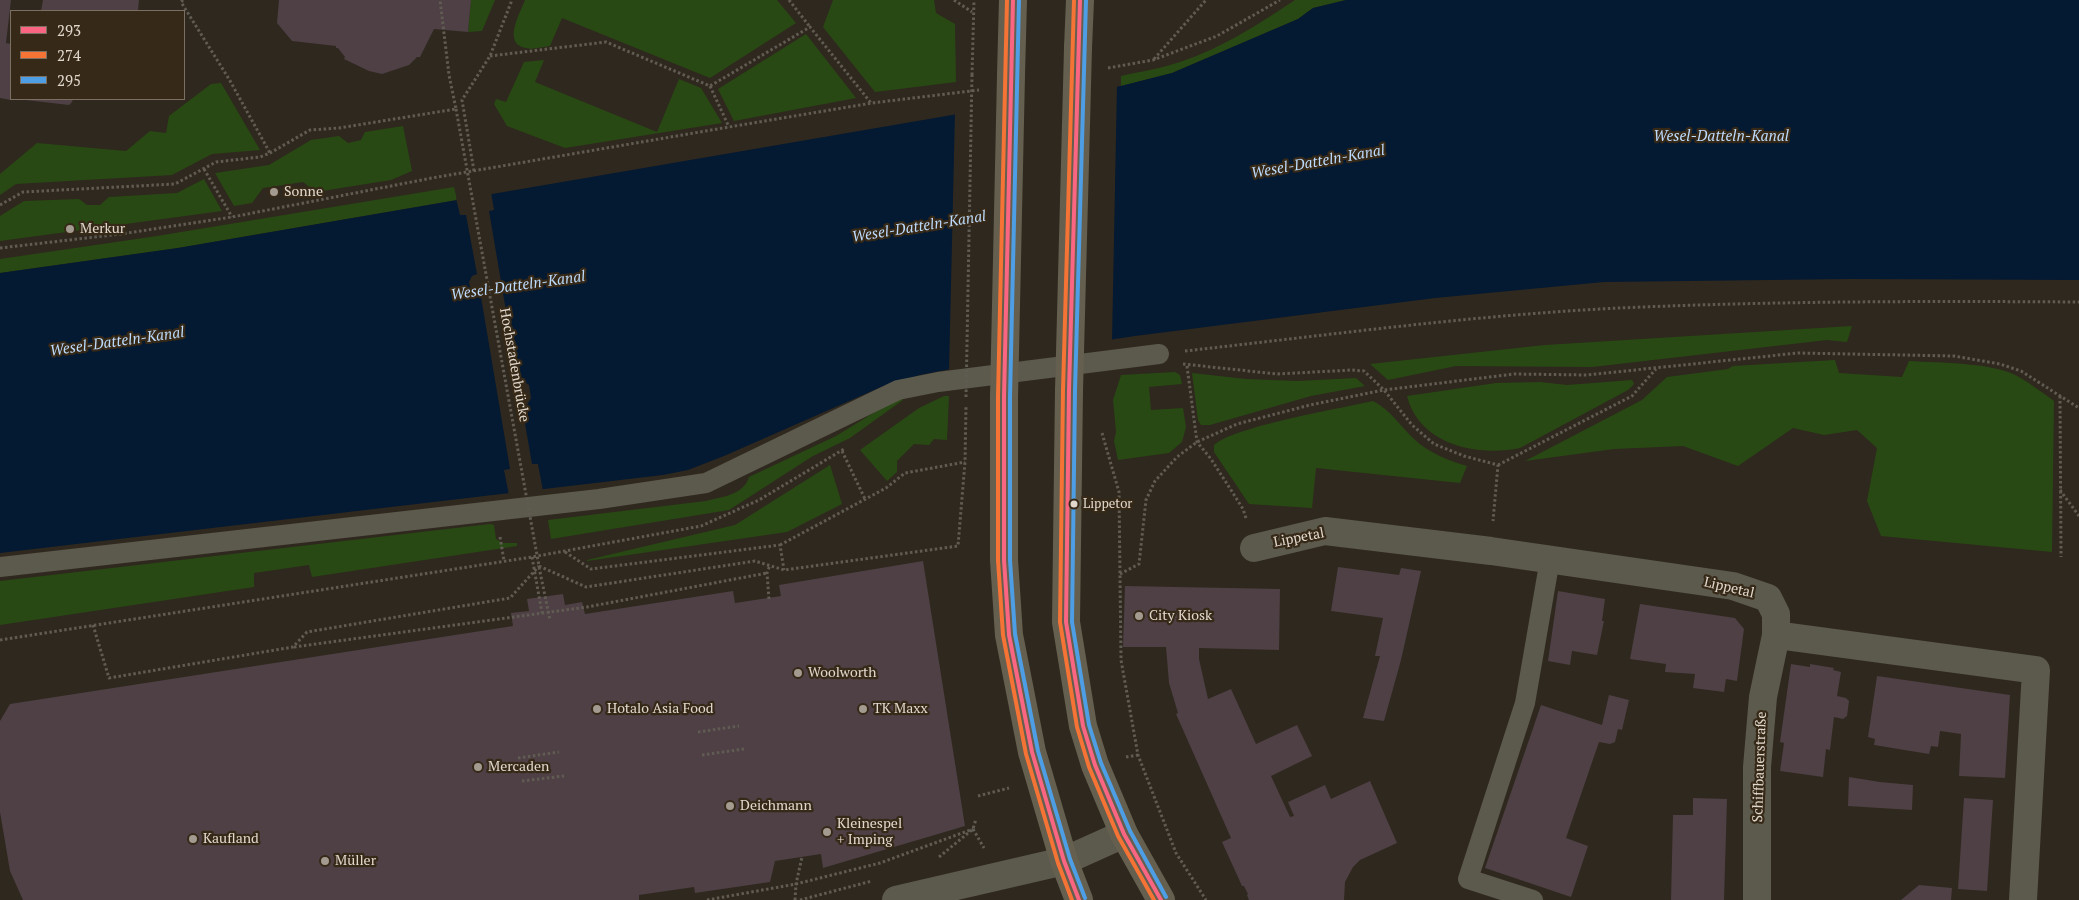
<!DOCTYPE html>
<meta charset="utf-8">
<style>
body{margin:0}
#map{position:relative;width:2079px;height:900px;overflow:hidden;background:#2f281e;font-family:"PT Serif",serif}
canvas{display:block}
.legend{position:absolute;left:10px;top:10px;width:175px;height:90px;box-sizing:border-box;background:#362917;border:1px solid #7a6f60;margin:0;padding:6px 9px;list-style:none;font-size:15px;color:#e1d8cd}
.legend li{display:flex;align-items:center;gap:10px;height:25px}
.legend b{width:25px;border:1px solid #7a6f60}
</style>
<div id="map">
<canvas width="2079" height="900"></canvas>
<ul class="legend">
<li><b style="height:6px;background:#fa6682"></b>293</li>
<li><b style="height:6px;background:#f57335"></b>274</li>
<li><b style="height:6px;background:#4d9ee5"></b>295</li>
</ul>
</div>
<script>
const ctx = document.querySelector('canvas').getContext('2d');
ctx.lineJoin = 'round';
function fill(path, color) {
  ctx.fillStyle = color;
  ctx.fill(path, 'evenodd');
}
function trace(path, color, width, dash) {
  ctx.strokeStyle = color;
  ctx.lineWidth = width;
  ctx.lineCap = dash ? 'butt' : 'round';
  ctx.setLineDash(dash || []);
  ctx.stroke(path);
}
function write(font, color, halo, rows, align = 'center') {
  ctx.font = font + ' "PT Serif",serif';
  ctx.lineWidth = 4.5;
  ctx.setLineDash([]);
  ctx.textBaseline = 'middle';
  ctx.strokeStyle = halo;
  ctx.fillStyle = color;
  for (const [text, x, y, turn = 0] of rows) {
    ctx.save();
    ctx.translate(x, y);
    ctx.rotate((+turn || 0) * Math.PI / 180);
    ctx.textAlign = isNaN(turn) ? turn : align;
    if (halo) ctx.strokeText(text, 0, 0);
    ctx.fillText(text, 0, 0);
    ctx.restore();
  }
}
fill(new Path2D(`
 M 471,0 L 495,0 L 482,31 L 468,32 Z
 M 525,0 L 777,0 L 796,23 L 710,78 L 562,18 L 550,46 C 542,47 533,50 526,48 C 502,44 520,13 525,0 Z
 M 833,0 L 934,0 L 936,13 L 955,24 L 956,82 L 875,92 L 823,27 Z
 M 1295,0 L 1346,0 L 1313,8 L 1298,19 L 1172,73 L 1121,86 L 1121,76 C 1138,72 1154,70 1170,65 C 1216,52 1256,26 1295,0 Z
 M 806,34 L 856,98 L 734,121 L 718,89 Z
 M 544,60 L 535,82 L 657,132 L 679,79 L 701,88 L 722,123 L 565,148 L 507,126 L 494,104 L 496,99 L 506,102 L 524,62 Z
 M 221,83 L 260,150 L 212,154 L 172,175 L 16,184 L 0,195 L 0,174 L 37,143 L 126,151 L 150,131 L 166,133 L 169,116 L 211,84 Z
 M 403,126 L 412,171 L 391,180 L 316,192 L 303,182 L 263,188 L 252,203 L 234,206 L 215,173 L 269,165 L 311,140 L 339,136 L 348,143 L 361,140 L 365,132 Z
 M 204,179 L 222,211 L 0,241 L 0,216 L 24,201 L 79,199 L 87,205 L 100,205 L 109,197 L 177,193 Z
 M 454,187 L 457,200 L 178,248 L 0,273 L 0,259 L 157,236 Z
 M 1852,326 L 1847,342 L 1827,340 L 1592,367 L 1456,366 L 1388,380 L 1370,364 L 1545,345 Z
 M 1835,360 L 1839,373 L 1902,377 L 1909,361 C 1940,363 1993,362 2019,377 C 2031,384 2043,393 2054,401 L 2052,552 L 1881,536 L 1867,501 L 1877,448 L 1857,430 L 1824,435 L 1793,428 L 1738,466 L 1683,446 L 1614,449 L 1525,461 L 1642,400 L 1667,377 L 1728,369 L 1733,366 Z
 M 1175,372 L 1180,375 L 1182,384 L 1149,387 L 1151,410 L 1183,408 L 1186,427 L 1182,442 L 1169,453 L 1118,460 L 1114,441 L 1116,432 L 1113,400 L 1121,375 Z
 M 1192,373 L 1246,379 L 1297,381 L 1356,378 L 1365,386 L 1311,396 L 1210,425 L 1201,425 L 1198,420 Z
 M 1632,380 L 1634,384 L 1628,390 L 1520,448 C 1478,457 1419,445 1407,396 L 1496,383 L 1540,382 L 1567,385 Z
 M 901,396 L 903,400 L 850,438 L 813,456 L 729,510 L 551,539 L 548,520 L 706,501 C 721,497 744,495 749,477 L 836,436 Z
 M 944,396 L 949,396 L 947,440 L 934,439 L 929,445 L 914,444 L 897,461 L 897,472 L 887,481 L 860,450 L 919,408 Z
 M 1373,401 C 1391,410 1400,426 1414,439 C 1429,453 1447,460 1467,466 L 1460,483 L 1316,468 L 1312,508 L 1249,504 L 1214,452 L 1214,445 C 1226,435 1245,431 1260,426 C 1297,416 1335,409 1373,401 Z
 M 830,465 L 842,504 L 787,532 L 587,561 L 587,560 L 735,525 Z
 M 490,524 L 494,525 L 496,539 L 503,543 L 517,543 L 517,546 L 312,577 L 309,565 L 254,573 L 254,587 L 0,625 L 0,581 Z`), '#284913');
fill(new Path2D(`
 M 1346,0 L 2079,0 L 2079,280 L 1851,279 L 1604,282 L 1435,298 L 1135,336 L 1075,345 L 920,375 L 881,387 L 724,456 L 688,470 L 663,475 L 0,553 L 0,273 L 178,248 L 1121,86 L 1172,73 L 1298,19 L 1313,8 Z`), '#041932');
fill(new Path2D(`
 M 1117,84 L 1112,342 L 949,371 L 955,111 Z
 M 491,192 L 494,210 L 489,211 L 518,381 L 523,381 L 529,385 L 531,398 L 527,405 L 522,406 L 532,464 L 538,464 L 543,491 L 509,495 L 504,470 L 510,469 L 481,297 L 476,297 L 471,293 L 469,282 L 472,276 L 477,274 L 466,215 L 460,215 L 456,198 Z`), '#2f281e');
fill(new Path2D(`
 M 0,0 L 11,0 L 6,43 L 11,44 L 11,100 L 0,98 Z
 M 43,0 L 139,0 L 138,11 L 41,11 Z
 M 279,0 L 471,0 L 468,32 L 434,29 L 420,57 L 417,57 L 409,65 L 382,74 L 369,71 L 344,59 L 345,57 L 338,48 L 336,48 L 336,46 L 292,41 L 277,23 Z
 M 17,99 L 73,99 L 72,102 L 69,105 Z
 M 923,561 L 965,826 L 823,868 L 821,854 L 775,861 L 770,882 L 695,893 L 694,887 L 639,895 L 639,900 L 23,900 L 10,871 L 0,812 L 0,721 L 10,704 L 513,626 L 511,613 L 529,611 L 527,599 L 563,594 L 565,605 L 582,602 L 585,614 L 733,591 L 735,603 L 781,596 L 779,585 Z
 M 1338,567 L 1399,575 L 1401,568 L 1421,571 L 1401,660 L 1384,721 L 1363,718 L 1380,656 L 1375,656 L 1383,618 L 1331,611 Z
 M 1125,586 L 1280,589 L 1279,650 L 1199,648 L 1199,659 L 1208,699 L 1231,689 L 1256,744 L 1297,725 L 1312,756 L 1271,776 L 1290,817 L 1294,816 L 1288,802 L 1325,785 L 1331,799 L 1370,781 L 1397,843 L 1360,860 L 1353,867 L 1345,882 L 1344,900 L 1249,900 L 1247,895 L 1248,894 L 1244,886 L 1242,886 L 1222,842 L 1231,838 L 1176,714 L 1178,713 L 1169,683 L 1166,647 L 1123,647 Z
 M 1558,591 L 1605,599 L 1602,621 L 1604,621 L 1597,655 L 1572,651 L 1570,665 L 1548,661 Z
 M 1640,604 L 1735,618 L 1744,629 L 1737,681 L 1726,679 L 1724,692 L 1693,688 L 1695,674 L 1665,672 L 1666,664 L 1630,659 Z
 M 1791,664 L 1810,667 L 1810,664 L 1834,668 L 1833,670 L 1841,672 L 1837,696 L 1846,698 L 1849,701 L 1847,716 L 1843,719 L 1834,717 L 1830,750 L 1826,749 L 1823,777 L 1780,771 L 1784,743 L 1780,742 Z
 M 1877,676 L 2010,695 L 2005,778 L 1959,776 L 1961,734 L 1940,731 L 1938,747 L 1931,746 L 1929,754 L 1874,745 L 1875,739 L 1868,737 Z
 M 1609,695 L 1629,700 L 1622,730 L 1618,729 L 1615,742 L 1610,744 L 1599,742 L 1566,838 L 1588,846 L 1571,897 L 1485,868 L 1541,705 L 1602,725 Z
 M 1849,777 L 1880,782 L 1913,785 L 1912,810 L 1848,806 Z
 M 1693,798 L 1727,799 L 1724,900 L 1671,900 L 1673,815 L 1693,815 Z
 M 1964,798 L 1993,800 L 1987,891 L 1958,889 Z
 M 1919,885 L 1952,888 L 1951,900 L 1901,900 Z`), '#4e4045');
trace(new Path2D(`
 M 183,0 L 181,2 L 229,79 L 270,153
 M 789,0 L 810,27
 M 954,0 L 972,12
 M 490,56 L 606,42 L 710,86 L 810,27 L 871,103
 M 1154,59 L 1206,0
 M 1108,68 L 1153,60 L 1217,36 L 1280,0
 M 972,75 L 974,0
 M 710,86 L 729,127
 M 204,169 L 232,217
 M 474,171 L 462,100 L 490,56 L 512,0
 M 0,205 L 23,192 L 175,184 L 216,162 L 260,157 L 270,153 L 310,130 L 339,128 L 456,109 L 449,75 L 440,0
 M 0,248 L 121,234 L 232,217 L 432,178 L 729,127 L 872,103 L 979,90
 M 1185,351 C 1329,335 1474,315 1620,308 C 1773,301 1926,301 2079,302
 M 1183,364 L 1277,374 L 1352,370 L 1364,371 L 1384,390 L 1412,425 L 1434,444 L 1464,456 L 1498,465 L 1493,521
 M 1187,366 L 1197,442 L 1211,459 L 1231,490 L 1243,509 L 1246,518
 M 2060,396 L 2061,557
 M 1102,433 L 1119,492 L 1121,660 L 1138,755 L 1176,853 L 1206,900
 M 842,451 L 865,499
 M 1498,465 L 1632,396 L 1656,369
 M 2060,490 L 2079,516
 M 500,537 L 504,561
 M 780,545 L 886,488 L 905,473 L 965,462
 M 565,552 L 591,569 L 780,545 L 784,570
 M 532,557 L 542,613
 M 539,566 L 586,587 L 755,561 L 784,570 L 958,546 L 965,462 L 966,406
 M 539,567 L 550,620
 M 1120,574 L 1139,564 L 1146,500 L 1155,481 L 1177,457 L 1197,442 L 1237,424 L 1310,405 L 1384,390 L 1514,374 L 1587,375 L 1798,353 L 1954,356 L 2000,364 L 2021,371 L 2079,408
 M 769,599 L 767,573 L 770,565
 M 93,625 L 109,678 L 293,647 L 307,632 L 510,598 L 539,566
 M 0,640 L 532,557 L 701,526 L 759,500 L 844,449
 M 294,647 L 587,607 L 767,573
 M 698,732 L 739,726
 M 702,755 L 744,749
 M 1126,757 L 1138,755
 M 518,758 L 559,752
 M 522,781 L 564,776
 M 978,796 L 1009,788
 M 973,829 L 984,848
 M 939,857 L 973,829 L 976,819
 M 707,900 L 796,884 L 880,863 L 973,829
 M 795,900 L 796,884 L 802,857
 M 800,900 L 872,881`), '#615c53', 3, [2.5, 2.5]);
trace(new Path2D(`
 M 0,567 L 599,499 L 706,483 L 898,390 L 938,382 L 1159,354
 M 1533,900 L 1468,879 L 1525,703 L 1550,559`), '#5c594d', 20);
trace(new Path2D(`
 M 1254,548 L 1325,531 L 1491,551 L 1733,586 L 1768,598 L 1776,614 L 1776,635 L 2036,670 L 2023,900
 M 896,900 L 1064,861 L 1124,834
 M 1757,900 L 1757,767 L 1763,697 L 1776,635`), '#5c594d', 28);
trace(new Path2D(`
 M 1078,48 L 1080,0
 M 1011,75 L 1013,0
 M 1069,390 L 1066,622 L 1083,726 L 1095,765 L 1124,834 L 1161,900
 M 1004,397 L 1004,560 L 1009,635 L 1032,752 L 1064,861 L 1079,900`), '#655f4f', 28);
trace(new Path2D(`
 M 456,109 L 539,566
 M 966,397 L 972,75`), '#615c53', 3, [2.5, 2.5]);
trace(new Path2D(`
 M 1069,390 L 1078,48
 M 1004,397 L 1011,75`), '#655f4f', 28);
trace(new Path2D(`
 M 1013,0 L 1004,397 L 1004,560 L 1009,635 L 1032,752 L 1064,861 L 1079,900
 M 1080,0 L 1069,390 L 1066,622 L 1083,726 L 1095,765 L 1124,834 L 1161,900`), '#fa6682', 4);
trace(new Path2D(`
 M 1007,0 L 998,397 L 998,560 L 1003,635 L 1026,754 L 1058,863 L 1072,900
 M 1074,0 L 1063,390 L 1060,622 L 1077,727 L 1089,767 L 1118,836 L 1154,900`), '#f57335', 4);
trace(new Path2D(`
 M 1019,0 L 1010,397 L 1010,560 L 1015,634 L 1038,751 L 1070,859 L 1085,898
 M 1086,0 L 1075,390 L 1072,622 L 1089,725 L 1101,763 L 1130,831 L 1166,897`), '#4d9ee5', 4);
for (const [x, y, r, color] of [
 [274,192,5,"#a39a90"],
 [70,229,5,"#a39a90"],
 [1074,504,4.5,"#e1d8cd"],
 [1139,616,5,"#a39a90"],
 [798,673,5,"#a39a90"],
 [597,709,5,"#a39a90"],
 [863,709,5,"#a39a90"],
 [478,767,5,"#a39a90"],
 [730,806,5,"#a39a90"],
 [827,832,5,"#a39a90"],
 [193,839,5,"#a39a90"],
 [325,861,5,"#a39a90"]
]) {
  const dot = new Path2D();
  dot.arc(x, y, r, 0, 2 * Math.PI);
  ctx.fillStyle = color;
  ctx.fill(dot);
  trace(dot, '#362917', 2);
}
write('13px', '#e1d8cd', '#362917', [
 ["Lippetor",1083,504]
], 'left');
write('14px', '#e1d8cd', '#362917', [
 ["Sonne",284,192],
 ["Merkur",80,229],
 ["City Kiosk",1149,616],
 ["Woolworth",808,673],
 ["Hotalo Asia Food",607,709],
 ["TK Maxx",873,709],
 ["Mercaden",488,767],
 ["Deichmann",740,806],
 ["Kleinespel",837,824],
 ["+ Imping",837,840],
 ["Kaufland",203,839],
 ["Müller",335,861]
], 'left');
write('14px', '#e1d8cd', '#362917', [
 ["Hochstadenbrücke",514,365,80],
 ["Lippetal",1299,538,-11],
 ["Lippetal",1729,588,13],
 ["Schiffbauerstraße",1760,767,-88]
]);
write('italic 15px', '#bddbfd', '#362917', [
 ["Wesel-Datteln-Kanal",1721,137],
 ["Wesel-Datteln-Kanal",1318,162,-10],
 ["Wesel-Datteln-Kanal",919,227,-9],
 ["Wesel-Datteln-Kanal",518,286,-8],
 ["Wesel-Datteln-Kanal",117,342,-8]
]);
</script>
